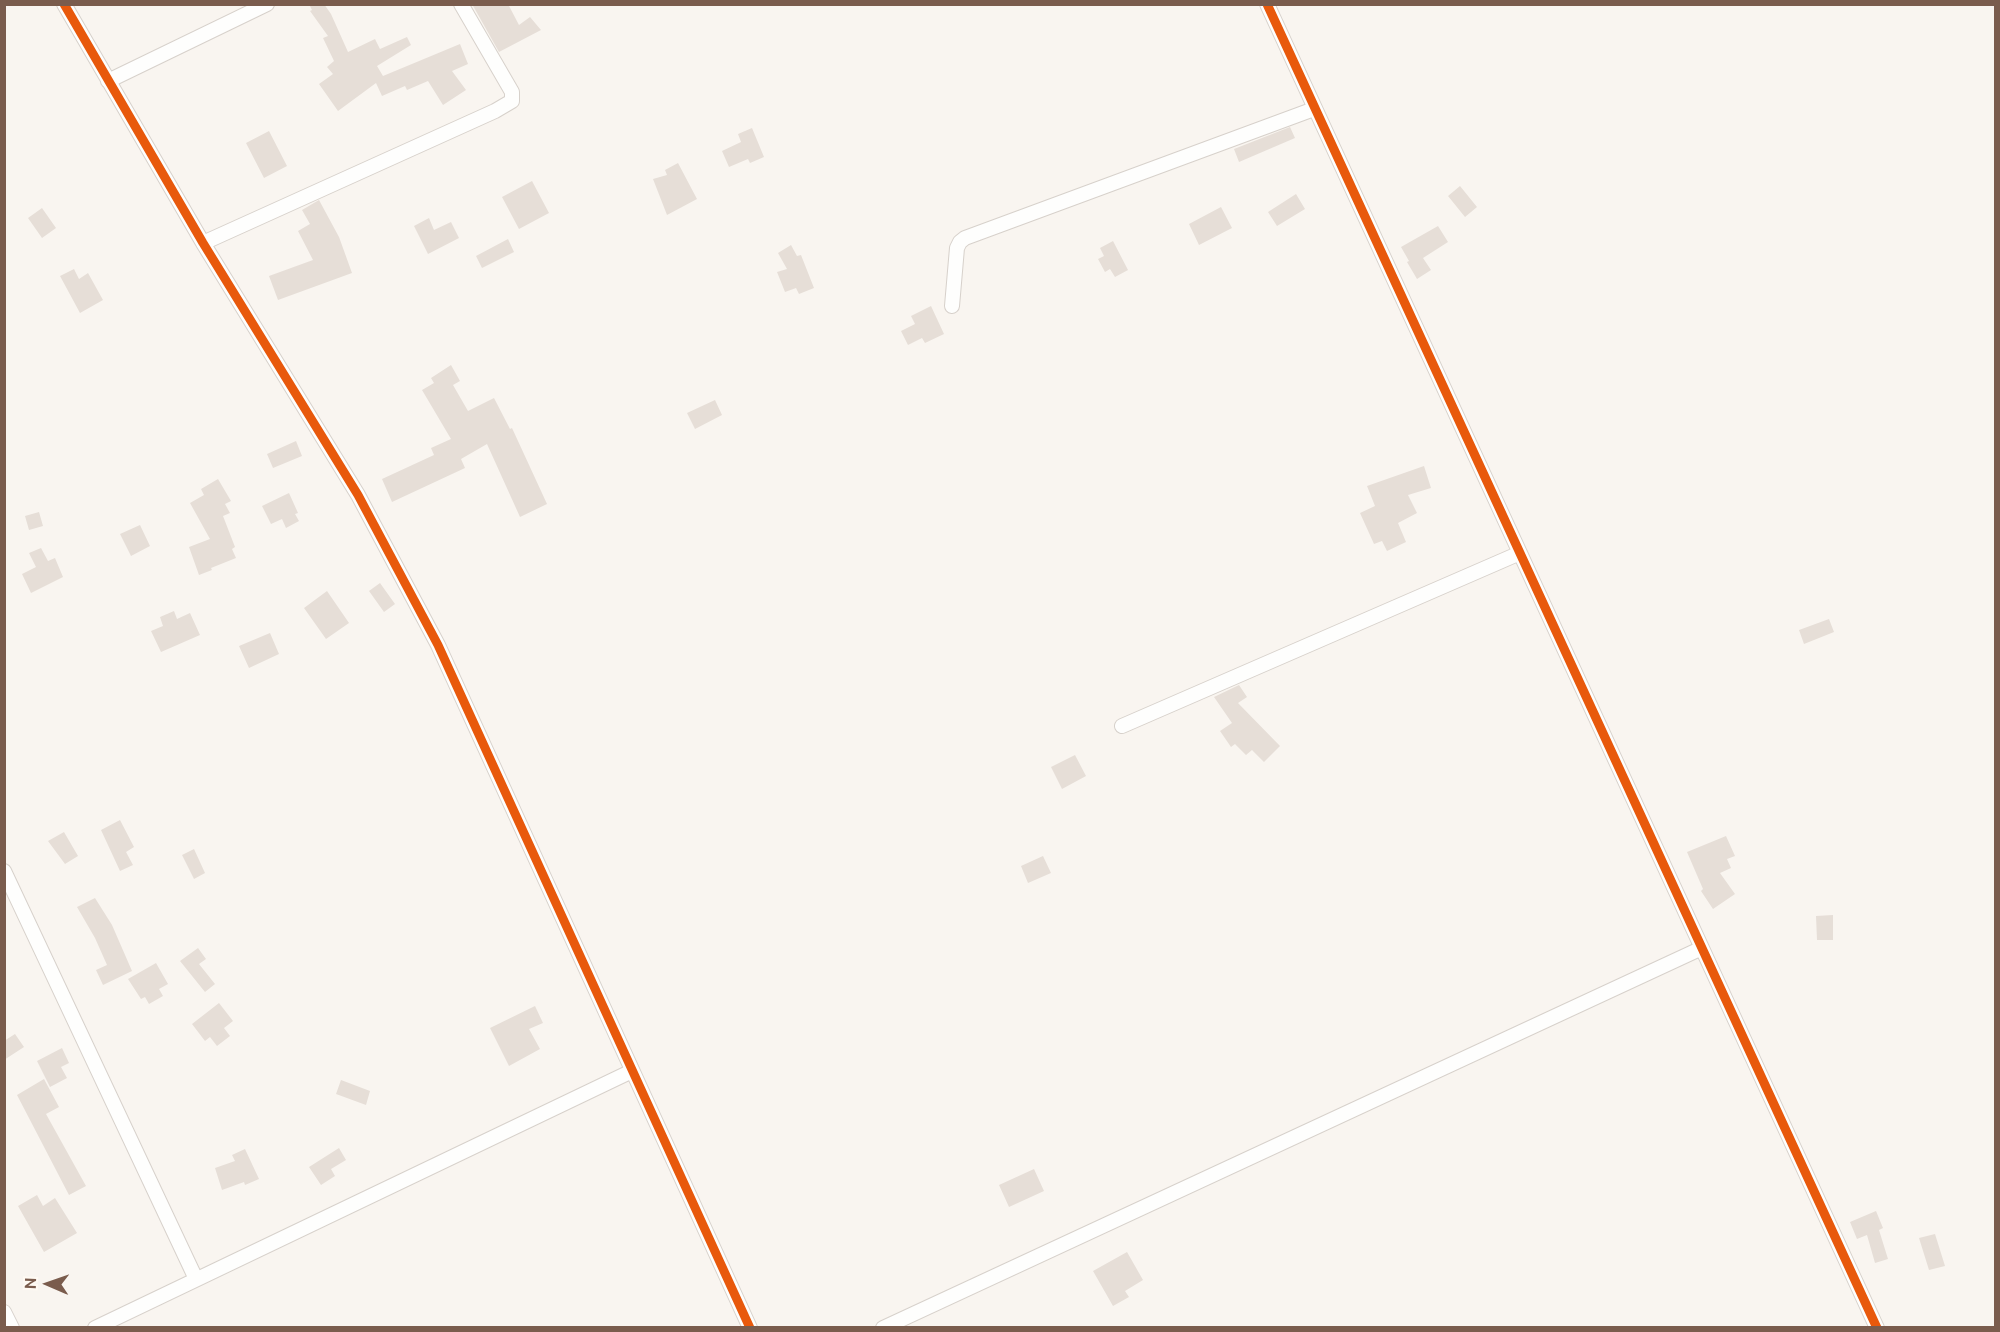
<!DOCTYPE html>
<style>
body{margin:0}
#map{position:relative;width:2000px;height:1332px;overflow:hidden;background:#f9f5f0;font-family:Ubuntu,sans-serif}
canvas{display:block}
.frame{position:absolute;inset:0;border:6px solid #7a5c4d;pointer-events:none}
.north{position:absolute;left:18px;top:1254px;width:60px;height:60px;-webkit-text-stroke:4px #fffaf3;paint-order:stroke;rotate:272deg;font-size:16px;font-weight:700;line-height:24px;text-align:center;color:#7a5c4d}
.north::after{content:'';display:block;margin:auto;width:21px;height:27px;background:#7a5c4d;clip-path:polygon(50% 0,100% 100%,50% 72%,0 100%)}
</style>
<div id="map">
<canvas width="2000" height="1332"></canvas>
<div class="frame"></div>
<div class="north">N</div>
</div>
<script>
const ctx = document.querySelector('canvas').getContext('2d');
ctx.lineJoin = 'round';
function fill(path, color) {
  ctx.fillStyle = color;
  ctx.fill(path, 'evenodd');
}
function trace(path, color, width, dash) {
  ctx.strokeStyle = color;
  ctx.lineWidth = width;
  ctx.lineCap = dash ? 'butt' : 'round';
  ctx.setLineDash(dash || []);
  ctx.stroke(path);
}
fill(new Path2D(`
 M 309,4 L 324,4 L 331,14 L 348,52 L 375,39 L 380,49 L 407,37 L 411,45 L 377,66 L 383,76 L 460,44 L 468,64 L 452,71 L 466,90 L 443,105 L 428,81 L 407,90 L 405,86 L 382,96 L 376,83 L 338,111 L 319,84 L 333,74 L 327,67 L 334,61 L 323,38 L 328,36 L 310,11 L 312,10 Z
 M 472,4 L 508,4 L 519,25 L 530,17 L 541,30 L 499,52 Z
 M 1290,127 L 1295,138 L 1239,162 L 1234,149 Z
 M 752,128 L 764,157 L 750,163 L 748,159 L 729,167 L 722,151 L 741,142 L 738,134 Z
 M 269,131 L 287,166 L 264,178 L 246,143 Z
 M 678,163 L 697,199 L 667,215 L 653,179 L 667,175 L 665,170 Z
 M 532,181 L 549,213 L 519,229 L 502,197 Z
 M 1460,186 L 1477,207 L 1465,217 L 1448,196 Z
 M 1296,194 L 1305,209 L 1277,226 L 1268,212 Z
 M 319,200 L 339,237 L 352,273 L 278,300 L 269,276 L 313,260 L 298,231 L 310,224 L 302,210 Z
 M 1221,207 L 1232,228 L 1199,245 L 1189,224 Z
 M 42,208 L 56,228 L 42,238 L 28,218 Z
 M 429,218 L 434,230 L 451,222 L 459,238 L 428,254 L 414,226 Z
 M 1438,226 L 1448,242 L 1423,258 L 1431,270 L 1417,279 L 1407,262 L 1409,261 L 1401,247 Z
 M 508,239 L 514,252 L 482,268 L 476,256 Z
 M 1113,241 L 1128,270 L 1115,277 L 1110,269 L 1105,272 L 1098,259 L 1104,256 L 1100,248 Z
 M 791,245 L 797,256 L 801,255 L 814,288 L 799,294 L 796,288 L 785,292 L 777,272 L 787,269 L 778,253 Z
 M 74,269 L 79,279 L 88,273 L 103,300 L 80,313 L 60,276 Z
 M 931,306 L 944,334 L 925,343 L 922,338 L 908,345 L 901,331 L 915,324 L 911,316 Z
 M 451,365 L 460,381 L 453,385 L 468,411 L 494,398 L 510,429 L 512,428 L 547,504 L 520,517 L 487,444 L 461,459 L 465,468 L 392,502 L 382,479 L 434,455 L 431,448 L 451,439 L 422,390 L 434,383 L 431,378 Z
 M 715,400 L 722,415 L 695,429 L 687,413 Z
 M 296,441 L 302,456 L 273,468 L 267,454 Z
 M 1424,466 L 1431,488 L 1408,495 L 1417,513 L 1398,523 L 1406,542 L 1387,551 L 1382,541 L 1374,544 L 1360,513 L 1375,506 L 1367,486 Z
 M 218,479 L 231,501 L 225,504 L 230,513 L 223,516 L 235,547 L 232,549 L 236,558 L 211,568 L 212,570 L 199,575 L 189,547 L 210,539 L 190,503 L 204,495 L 201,489 Z
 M 289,493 L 298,513 L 295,514 L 299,521 L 286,528 L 282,519 L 271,524 L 262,506 Z
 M 39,512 L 43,526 L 29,530 L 25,516 Z
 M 140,525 L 150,546 L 131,556 L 120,534 Z
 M 41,548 L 48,561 L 55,558 L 63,577 L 31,593 L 22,574 L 36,567 L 29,553 Z
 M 380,583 L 395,604 L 384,612 L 369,591 Z
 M 327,591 L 349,623 L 326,639 L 304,608 Z
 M 174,611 L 177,619 L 190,613 L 200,635 L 161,652 L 151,631 L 163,626 L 160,617 Z
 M 1829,619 L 1834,632 L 1804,644 L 1799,630 Z
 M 270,633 L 279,654 L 249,668 L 239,646 Z
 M 1239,685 L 1247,697 L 1238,703 L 1280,746 L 1264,762 L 1252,750 L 1246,755 L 1235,744 L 1231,747 L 1220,731 L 1232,723 L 1214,697 Z
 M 1075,755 L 1086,776 L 1062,789 L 1051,767 Z
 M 120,820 L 134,847 L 126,852 L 133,865 L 120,871 L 101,830 Z
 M 64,832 L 78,856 L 65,864 L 48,841 Z
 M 1726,836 L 1735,856 L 1727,859 L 1731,868 L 1720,873 L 1735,894 L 1713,909 L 1701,891 L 1703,889 L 1687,852 Z
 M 194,849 L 205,873 L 194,879 L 182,855 Z
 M 1043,856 L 1051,873 L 1028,883 L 1021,866 Z
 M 95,898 L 112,925 L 132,971 L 103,985 L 96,970 L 107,965 L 95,938 L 77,907 Z
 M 1833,915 L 1833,940 L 1817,940 L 1816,916 Z
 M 198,948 L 206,959 L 199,964 L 215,984 L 205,992 L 180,961 Z
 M 156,963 L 168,984 L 159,989 L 163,996 L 149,1004 L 145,997 L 141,999 L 128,979 Z
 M 219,1003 L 233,1021 L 224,1028 L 230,1036 L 217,1046 L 210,1037 L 205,1041 L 192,1024 Z
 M 535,1006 L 543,1023 L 529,1029 L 540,1049 L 509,1066 L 490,1028 Z
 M 15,1034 L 24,1047 L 4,1060 L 4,1041 Z
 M 62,1048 L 69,1063 L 61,1067 L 67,1078 L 50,1087 L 37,1061 Z
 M 44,1079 L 59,1107 L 46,1114 L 86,1186 L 69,1195 L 17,1095 Z
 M 341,1080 L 370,1091 L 366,1105 L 336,1094 Z
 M 339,1148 L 346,1160 L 331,1169 L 335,1176 L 321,1185 L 309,1167 Z
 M 245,1149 L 259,1179 L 245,1185 L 244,1182 L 222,1190 L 215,1168 L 235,1161 L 232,1155 Z
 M 1034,1169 L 1044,1191 L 1009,1207 L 999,1185 Z
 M 37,1195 L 43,1206 L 55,1198 L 77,1233 L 44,1252 L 18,1206 Z
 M 1876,1211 L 1883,1228 L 1879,1230 L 1888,1259 L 1875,1263 L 1867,1235 L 1857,1239 L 1850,1222 Z
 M 1935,1234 L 1945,1266 L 1929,1270 L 1919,1238 Z
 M 1127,1252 L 1143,1280 L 1125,1291 L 1129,1297 L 1113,1306 L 1093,1271 Z`), '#e6ded7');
const minor = new Path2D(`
 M 64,4 L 203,243 L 358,495 L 438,645 L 750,1328
 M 1267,4 L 1877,1328
 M 108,81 L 267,4
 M 203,243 L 495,111 L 512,101 L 512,92 L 461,4
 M 952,306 L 957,248 L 960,242 L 965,238 L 1314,109
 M 1122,726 L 1520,553
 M 4,871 L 196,1279
 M 4,1312 L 12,1328
 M 95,1328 L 632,1071
 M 883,1328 L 1702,948`);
trace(minor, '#d7d1cb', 16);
trace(minor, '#fefefd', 14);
trace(new Path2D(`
 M 64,4 L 203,243 L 358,495 L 438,645 L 750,1328
 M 1267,4 L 1877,1328`), '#e8590c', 9);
</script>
